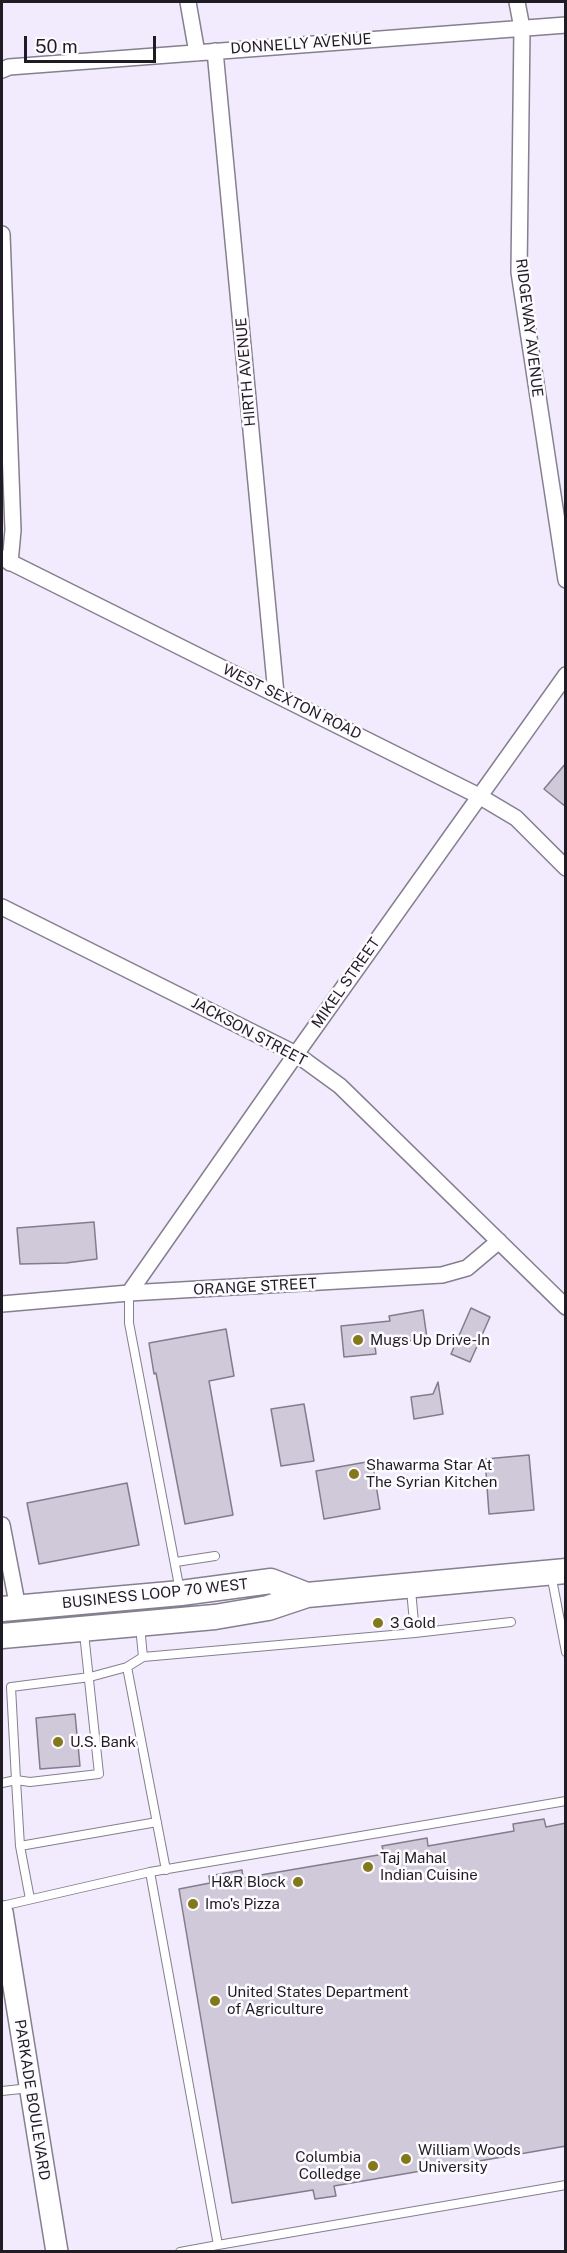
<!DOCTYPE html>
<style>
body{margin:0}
#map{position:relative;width:567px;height:2253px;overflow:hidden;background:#f1ebfd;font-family:"Public Sans",sans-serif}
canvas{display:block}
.frame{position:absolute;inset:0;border:3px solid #1f1d23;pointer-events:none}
.scale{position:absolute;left:24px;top:36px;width:132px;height:27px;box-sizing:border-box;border:3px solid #1f1d23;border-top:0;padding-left:8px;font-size:18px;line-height:21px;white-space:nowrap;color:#1f1d23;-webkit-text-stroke:4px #fdfbff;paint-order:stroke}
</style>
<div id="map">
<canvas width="567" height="2253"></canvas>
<div class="frame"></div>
<div class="scale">50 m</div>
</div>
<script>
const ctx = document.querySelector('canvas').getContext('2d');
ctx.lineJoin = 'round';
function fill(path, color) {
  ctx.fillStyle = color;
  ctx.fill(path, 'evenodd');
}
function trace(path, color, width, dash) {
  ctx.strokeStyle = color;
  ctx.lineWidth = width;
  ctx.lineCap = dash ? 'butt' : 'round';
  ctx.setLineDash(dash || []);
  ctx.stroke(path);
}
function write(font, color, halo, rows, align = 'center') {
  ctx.font = font + ' "Public Sans",sans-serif';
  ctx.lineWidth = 5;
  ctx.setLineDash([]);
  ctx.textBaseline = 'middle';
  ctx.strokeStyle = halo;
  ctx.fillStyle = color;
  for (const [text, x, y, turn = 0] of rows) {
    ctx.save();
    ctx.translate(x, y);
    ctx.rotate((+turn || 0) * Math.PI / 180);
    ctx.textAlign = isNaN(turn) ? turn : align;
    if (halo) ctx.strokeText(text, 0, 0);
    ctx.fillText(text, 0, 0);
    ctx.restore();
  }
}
const building = new Path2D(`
 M 566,763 L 566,807 L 544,789 Z
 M 94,1222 L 97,1259 L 66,1263 L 20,1264 L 17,1228 Z
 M 471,1308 L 490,1317 L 470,1362 L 451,1354 Z
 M 423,1310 L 427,1338 L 375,1346 L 376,1354 L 344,1357 L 341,1326 L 390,1321 L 389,1316 Z
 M 226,1329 L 234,1376 L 209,1381 L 233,1515 L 185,1524 L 156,1373 L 154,1374 L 149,1343 Z
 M 438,1382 L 443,1414 L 414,1419 L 411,1397 L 433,1394 Z
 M 304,1404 L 314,1461 L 281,1466 L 271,1409 Z
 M 529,1455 L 534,1510 L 489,1514 L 485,1459 Z
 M 372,1461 L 380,1509 L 324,1519 L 316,1471 Z
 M 127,1483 L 139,1545 L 39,1564 L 27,1503 Z
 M 75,1714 L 80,1766 L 40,1769 L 36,1718 Z
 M 544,1819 L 546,1827 L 566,1823 L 566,2146 L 334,2186 L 336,2196 L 315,2199 L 313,2190 L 232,2203 L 179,1889 L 210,1883 L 209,1876 L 242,1870 L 243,1878 L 384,1854 L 382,1846 L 427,1838 L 428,1846 L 514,1831 L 513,1824 Z`);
fill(building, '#d0c9d9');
trace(building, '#837c8c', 1.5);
const lane = new Path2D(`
 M 129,1293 L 129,1323 L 180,1591
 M 176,1562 L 215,1556
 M 551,1574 L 566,1652
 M 140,1626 L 143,1657 L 127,1667 L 166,1870
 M 415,1633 L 511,1622
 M 143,1657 L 415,1633 L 411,1590
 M 2,1783 L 16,1780 L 11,1687 L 90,1677 L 127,1667
 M 20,1846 L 157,1822
 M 150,1872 L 218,2245 L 566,2185
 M 30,1899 L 20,1846 L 16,1780 L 30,1782 L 99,1774 L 84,1633
 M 2,1906 L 150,1872 L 566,1801
 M 2,2091 L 30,2088
 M 180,2252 L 218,2245`);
const street = new Path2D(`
 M 188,2 L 197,53
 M 517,2 L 522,28 L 519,272 L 566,580
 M 215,51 L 276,694
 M 2,70 L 9,67 L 566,25
 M 2,234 L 13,530 L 10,563
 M 2,558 L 479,796 L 516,818 L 566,868
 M 2,907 L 296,1054 L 340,1086 L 566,1307
 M 129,1293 L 296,1054 L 566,675
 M 2,1304 L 129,1293 L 442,1275 L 467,1268 L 499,1241
 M 2,1525 L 18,1608`);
const secondary = new Path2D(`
 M 2,1912 L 57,2252`);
const primary = new Path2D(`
 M 2,1609 L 181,1593 L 271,1581 L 307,1595
 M 2,1636 L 215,1617 L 268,1608 L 307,1595 L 566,1571`);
trace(lane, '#857f8f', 10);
trace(street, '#857f8f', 18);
trace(secondary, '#857f8f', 24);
trace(primary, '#857f8f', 27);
trace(lane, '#fff', 8);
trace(street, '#fff', 15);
trace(secondary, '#fff', 21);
trace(primary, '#fff', 24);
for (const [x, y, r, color] of [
 [358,1340,6,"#83781c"],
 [354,1474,6,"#83781c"],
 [378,1623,6,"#83781c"],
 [58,1742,6,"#83781c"],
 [368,1867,6,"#83781c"],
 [298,1882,6,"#83781c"],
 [193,1904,6,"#83781c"],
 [215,2001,6,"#83781c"],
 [406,2159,6,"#83781c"],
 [373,2166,6,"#83781c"]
]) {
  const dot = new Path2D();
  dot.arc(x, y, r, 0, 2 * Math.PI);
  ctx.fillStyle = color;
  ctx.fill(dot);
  trace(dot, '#fdfbff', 2);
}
write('15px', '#1f1d23', '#fdfbff', [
 ["DONNELLY AVENUE",301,44,-4],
 ["RIDGEWAY AVENUE",529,328,83],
 ["HIRTH AVENUE",246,372,-95],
 ["WEST SEXTON ROAD",292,702,26],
 ["MIKEL STREET",346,983,-55],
 ["JACKSON STREET",249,1032,28],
 ["ORANGE STREET",255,1287,-3],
 ["BUSINESS LOOP 70 WEST",155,1594,-6],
 ["PARKADE BOULEVARD",32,2100,81]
]);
write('15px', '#1f1d23', '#fdfbff', [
 ["Mugs Up Drive-In",370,1340],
 ["Shawarma Star At",366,1465],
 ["The Syrian Kitchen",366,1482],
 ["3 Gold",390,1623],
 ["U.S. Bank",70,1742],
 ["Taj Mahal",380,1858],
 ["Indian Cuisine",380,1875],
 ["H&R Block",286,1882,"right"],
 ["Imo's Pizza",205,1904],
 ["United States Department",227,1992],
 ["of Agriculture",227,2009],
 ["William Woods",418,2150],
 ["University",418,2167],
 ["Columbia",361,2157,"right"],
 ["Colledge",361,2174,"right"]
], 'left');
</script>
